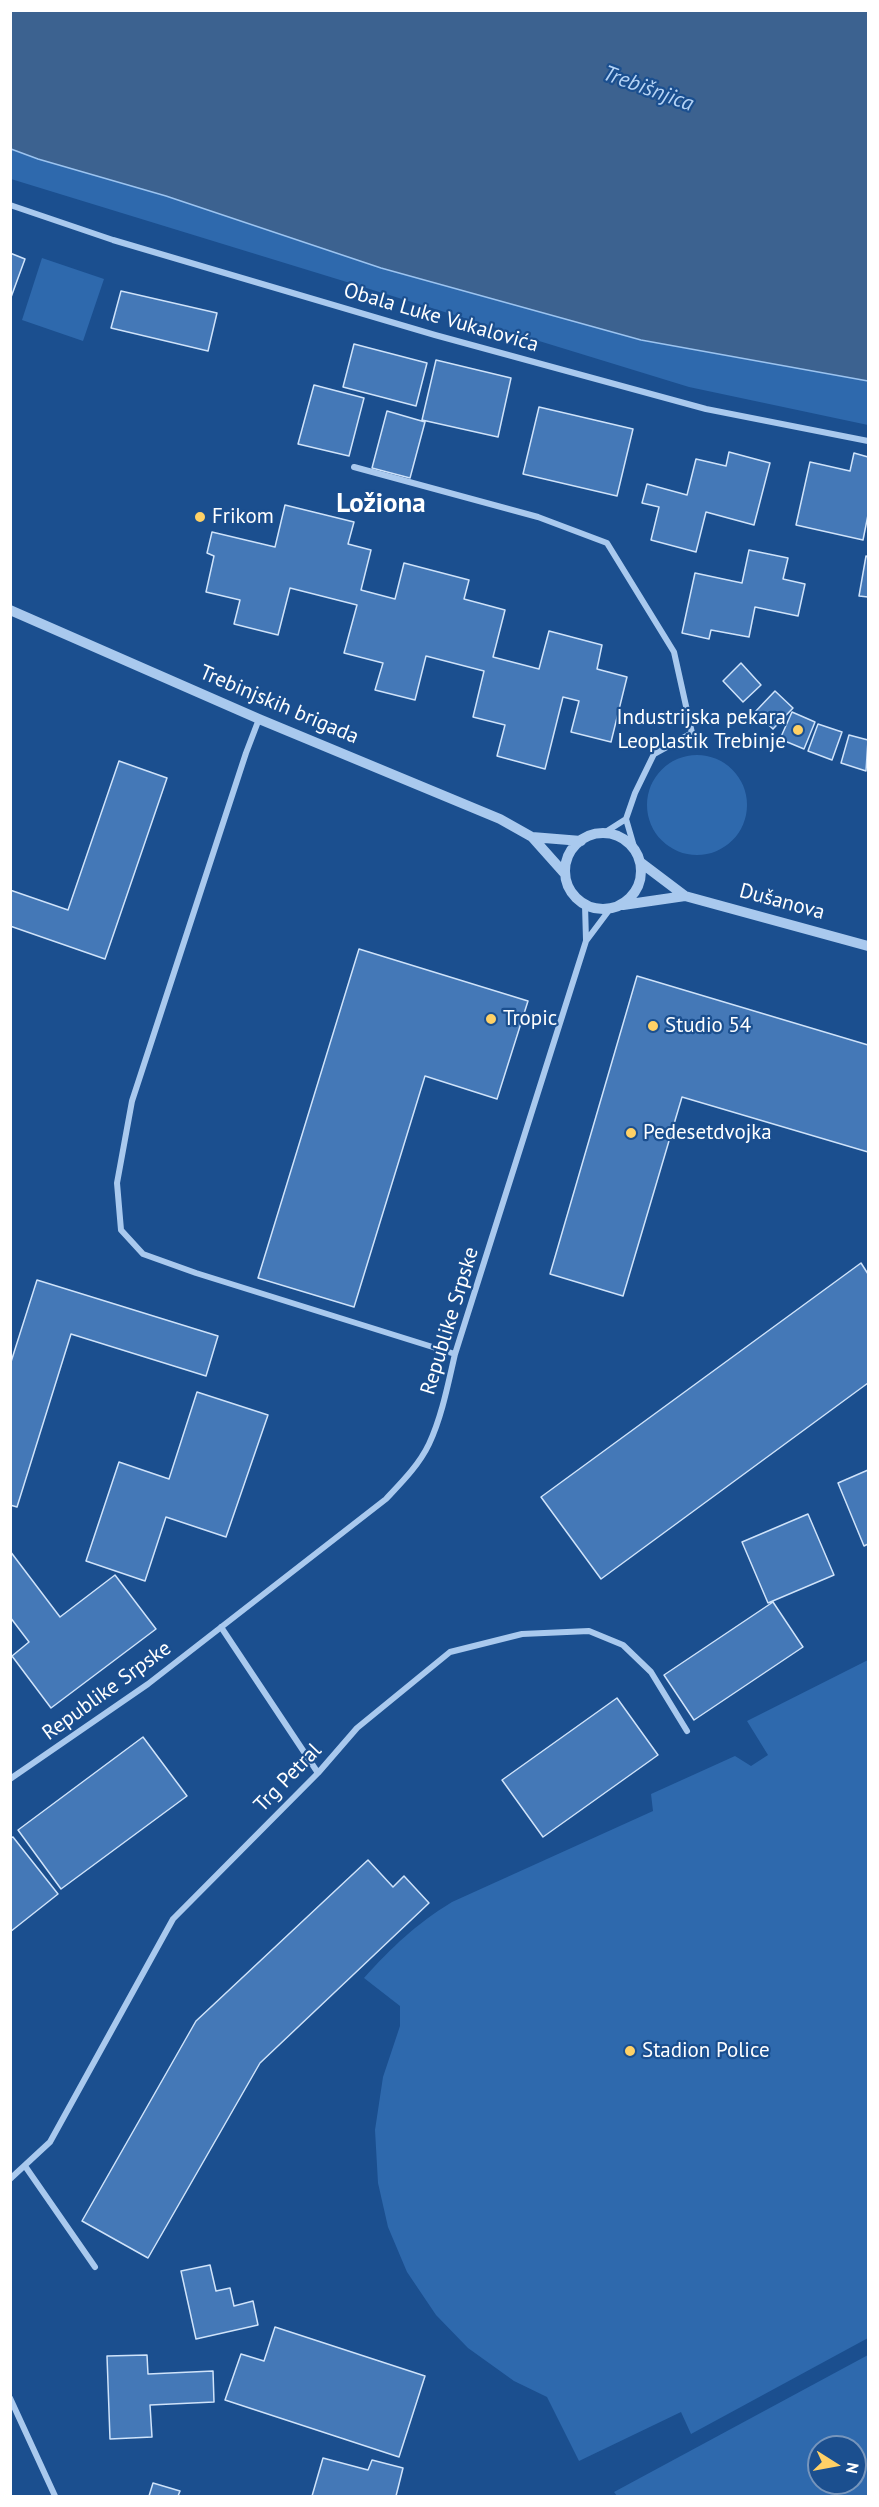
<!DOCTYPE html>
<meta charset="utf-8">
<style>
body{margin:0}
#map{position:relative;width:879px;height:2507px;overflow:hidden;background:#1b4f8f;font-family:"PT Sans",sans-serif}
canvas{display:block}
.frame{position:absolute;inset:0;border:12px solid #fff;pointer-events:none}
.north{position:absolute;left:807px;top:2435px;width:60px;height:60px;box-sizing:border-box;background:#1b4f8f;border:2px solid #7695bc;border-radius:50%;rotate:101deg;font-size:16px;font-weight:700;line-height:24px;text-align:center;color:#fff}
.north::after{content:'';display:block;margin:auto;width:21px;height:27px;background:#ffd166;clip-path:polygon(50% 0,100% 100%,50% 72%,0 100%)}
</style>
<div id="map">
<canvas width="879" height="2507"></canvas>
<div class="frame"></div>
<div class="north">N</div>
</div>
<script>
const ctx = document.querySelector('canvas').getContext('2d');
ctx.lineJoin = 'round';
function fill(path, color) {
  ctx.fillStyle = color;
  ctx.fill(path, 'evenodd');
}
function trace(path, color, width, dash) {
  ctx.strokeStyle = color;
  ctx.lineWidth = width;
  ctx.lineCap = dash ? 'butt' : 'round';
  ctx.setLineDash(dash || []);
  ctx.stroke(path);
}
function write(font, color, halo, rows, align = 'center') {
  ctx.font = font + ' "PT Sans",sans-serif';
  ctx.lineWidth = 4.5;
  ctx.setLineDash([]);
  ctx.textBaseline = 'middle';
  ctx.strokeStyle = halo;
  ctx.fillStyle = color;
  for (const [text, x, y, turn = 0] of rows) {
    ctx.save();
    ctx.translate(x, y);
    ctx.rotate((+turn || 0) * Math.PI / 180);
    ctx.textAlign = isNaN(turn) ? turn : align;
    if (halo) ctx.strokeText(text, 0, 0);
    ctx.fillText(text, 0, 0);
    ctx.restore();
  }
}
fill(new Path2D(`
 M 10,149 L 166,196 L 381,268 L 641,340 L 868,381 L 868,425 L 689,387 L 11,179 Z
 M 42,258 L 104,279 L 83,341 L 22,320 Z
 M647 805a50 50 0 1 1 100 0a50 50 0 1 1-100 0Z
 M 868,1660 L 868,2338 L 691,2434 L 681,2412 L 579,2461 L 547,2397 L 514,2381 L 468,2348 L 436,2315 L 407,2272 L 388,2227 L 378,2183 L 375,2130 L 383,2077 L 400,2026 L 400,2006 L 364,1978 C 392,1947 416,1924 452,1902 L 653,1811 L 651,1794 L 735,1756 L 751,1766 L 768,1755 L 747,1721 Z
 M 868,2355 L 868,2496 L 617,2496 L 614,2492 ZM 819,2447 L 855,2447 L 855,2483 L 819,2483 Z`), '#2e69ad');
const water = new Path2D(`
 M 10,11 L 868,11 L 868,381 L 641,340 L 381,268 L 166,196 L 38,159 L 11,149 Z`);
fill(water, '#3c6290');
trace(water, '#9cc4f0', 1.5);
const building = new Path2D(`
 M 10,253 L 25,259 L 10,300 Z
 M 121,291 L 217,313 L 208,351 L 111,328 Z
 M 354,344 L 427,363 L 416,406 L 343,387 Z
 M 436,360 L 511,378 L 498,437 L 422,420 Z
 M 314,385 L 364,398 L 349,456 L 298,444 Z
 M 539,407 L 633,429 L 617,496 L 523,474 Z
 M 387,411 L 425,422 L 410,478 L 372,468 Z
 M 729,452 L 770,463 L 754,525 L 706,512 L 696,552 L 651,540 L 659,507 L 642,503 L 647,484 L 687,495 L 696,459 L 726,466 Z
 M 854,453 L 868,457 L 868,515 L 863,540 L 796,525 L 810,462 L 850,471 Z
 M 285,505 L 354,522 L 348,544 L 371,550 L 361,590 L 395,599 L 404,563 L 469,580 L 464,599 L 505,610 L 493,657 L 539,669 L 549,631 L 602,645 L 597,669 L 627,677 L 611,742 L 571,732 L 579,701 L 563,697 L 545,769 L 497,756 L 505,725 L 473,717 L 484,671 L 426,656 L 415,700 L 375,690 L 383,663 L 344,653 L 357,605 L 290,588 L 278,635 L 234,624 L 240,600 L 206,592 L 214,556 L 207,553 L 212,532 L 275,547 Z
 M 749,550 L 788,558 L 783,579 L 805,584 L 798,616 L 755,607 L 749,637 L 711,630 L 709,639 L 682,633 L 695,573 L 742,583 Z
 M 866,556 L 868,557 L 868,597 L 859,596 Z
 M 741,663 L 761,685 L 743,702 L 723,681 Z
 M 775,691 L 793,708 L 773,729 L 755,712 Z
 M 792,712 L 815,722 L 804,749 L 780,739 Z
 M 818,724 L 842,732 L 832,760 L 808,751 Z
 M 849,735 L 868,740 L 866,771 L 841,763 Z
 M 119,761 L 167,778 L 105,959 L 10,926 L 10,890 L 68,910 Z
 M 359,949 L 528,1001 L 497,1099 L 425,1076 L 354,1307 L 258,1278 Z
 M 637,976 L 868,1045 L 868,1152 L 682,1097 L 623,1296 L 550,1274 Z
 M 861,1263 L 868,1274 L 868,1383 L 601,1579 L 541,1497 Z
 M 37,1280 L 218,1336 L 206,1376 L 71,1334 L 17,1507 L 10,1505 L 10,1365 Z
 M 197,1392 L 268,1415 L 226,1537 L 166,1517 L 145,1581 L 86,1561 L 119,1462 L 169,1479 Z
 M 868,1470 L 868,1544 L 864,1546 L 838,1483 Z
 M 808,1514 L 834,1575 L 768,1603 L 742,1542 Z
 M 10,1551 L 60,1617 L 115,1575 L 156,1629 L 51,1708 L 12,1656 L 29,1642 L 10,1617 Z
 M 773,1602 L 803,1647 L 694,1720 L 664,1675 Z
 M 617,1698 L 658,1755 L 543,1837 L 502,1780 Z
 M 143,1737 L 187,1796 L 61,1889 L 18,1830 Z
 M 13,1837 L 58,1894 L 10,1932 L 10,1838 Z
 M 368,1860 L 393,1887 L 404,1876 L 429,1903 L 260,2063 L 148,2258 L 82,2221 L 196,2021 Z
 M 210,2265 L 216,2291 L 230,2288 L 234,2306 L 253,2301 L 258,2325 L 196,2339 L 181,2271 Z
 M 275,2327 L 425,2376 L 399,2457 L 225,2400 L 241,2354 L 264,2361 Z
 M 147,2355 L 148,2374 L 213,2371 L 214,2402 L 150,2405 L 152,2437 L 110,2439 L 107,2356 Z
 M 323,2458 L 368,2470 L 372,2460 L 403,2468 L 396,2496 L 312,2496 Z
 M 153,2483 L 180,2491 L 178,2496 L 149,2496 Z`);
fill(building, '#4478b7');
trace(building, '#cfe3fa', 1.5);
trace(new Path2D(`
 M 10,205 L 113,240 L 435,335 L 706,409 L 868,441
 M 354,467 L 538,517 L 607,543 L 674,652 L 692,733 L 654,754 L 635,793 L 626,819 L 635,850
 M 259,719 L 246,753 L 132,1101 L 117,1183 L 121,1230 L 143,1254 L 196,1273 L 455,1354
 M 604,833 L 626,819
 M 585,905 L 586,940
 M 221,1627 L 318,1773
 M 10,1779 L 148,1684 L 386,1499 C 402,1482 419,1465 429,1444 C 442,1416 448,1384 455,1354 L 586,941 L 610,909
 M 25,2166 L 95,2267
 M 10,2179 L 50,2142 L 173,1919 L 318,1773 L 357,1728 L 450,1652 L 522,1634 L 589,1631 L 623,1645 L 651,1672 L 687,1731
 M 10,2398 L 55,2496`), '#a9c9ee', 6);
trace(new Path2D(`
 M 10,610 L 259,719 L 500,819 L 532,837 L 565,874
 M565 871a38 38 0 1 1 76 0a38 38 0 1 1-76 0Z
 M 532,837 L 581,841
 M 640,862 L 685,896 L 868,946
 M 623,905 L 685,896`), '#a9c9ee', 10);
for (const [x, y, r, color] of [
 [200,517,6,"#ffd166"],
 [798,730,6,"#ffd166"],
 [491,1019,6,"#ffd166"],
 [653,1026,6,"#ffd166"],
 [631,1133,6,"#ffd166"],
 [630,2051,6,"#ffd166"]
]) {
  const dot = new Path2D();
  dot.arc(x, y, r, 0, 2 * Math.PI);
  ctx.fillStyle = color;
  ctx.fill(dot);
  trace(dot, '#1b4f8f', 2);
}
write('21px', '#fff', '#1b4f8f', [
 ["Obala Luke Vukalovića",441,318,16],
 ["Trebinjskih brigada",279,705,23],
 ["Dušanova",782,902,15],
 ["Republike Srpske",450,1321,-73],
 ["Republike Srpske",107,1691,-36],
 ["Trg Petral",288,1778,-46]
]);
write('21px', '#fff', '#1b4f8f', [
 ["Frikom",212,517],
 ["Industrijska pekara",786,718,"right"],
 ["Leoplastik Trebinje",786,742,"right"],
 ["Tropic",503,1019],
 ["Studio 54",665,1026],
 ["Pedesetdvojka",643,1133],
 ["Stadion Police",642,2051]
], 'left');
write('italic 22px', '#b5d3f5', '#1b4f8f', [
 ["Trebišnjica",648,89,20]
]);
write('bold 27px', '#fff', '#1b4f8f', [
 ["Ložiona",381,504]
]);
</script>
